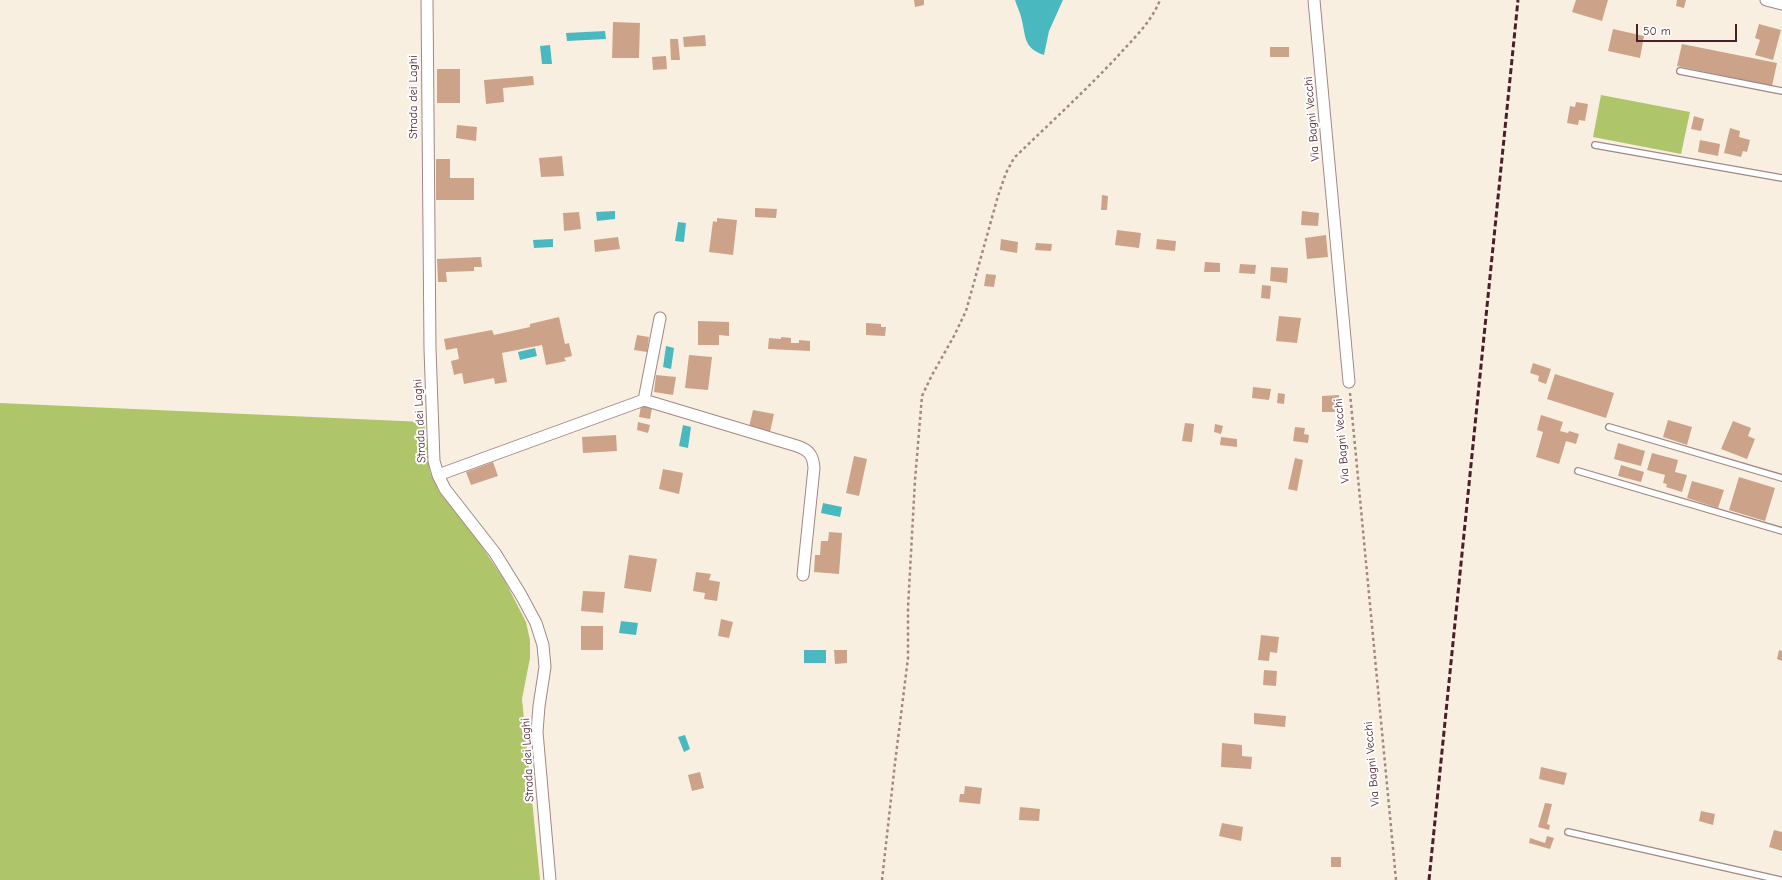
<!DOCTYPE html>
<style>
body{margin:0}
#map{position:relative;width:1782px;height:880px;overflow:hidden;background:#f9efe1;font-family:"Comic Neue",sans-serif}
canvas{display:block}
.scale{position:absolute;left:1636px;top:24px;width:101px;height:18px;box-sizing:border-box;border:2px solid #4a1f2b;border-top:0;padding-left:5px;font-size:12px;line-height:14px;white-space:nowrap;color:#4a1f2b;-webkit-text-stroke:3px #fff;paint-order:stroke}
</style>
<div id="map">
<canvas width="1782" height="880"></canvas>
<div class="scale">50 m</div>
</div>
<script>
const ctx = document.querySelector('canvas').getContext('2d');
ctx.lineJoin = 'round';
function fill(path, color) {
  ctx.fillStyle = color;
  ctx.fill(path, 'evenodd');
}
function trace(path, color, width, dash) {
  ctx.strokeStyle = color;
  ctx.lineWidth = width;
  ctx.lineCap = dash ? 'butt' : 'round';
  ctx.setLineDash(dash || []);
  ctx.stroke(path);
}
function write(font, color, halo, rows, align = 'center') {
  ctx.font = font + ' "Comic Neue",sans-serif';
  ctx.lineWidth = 4;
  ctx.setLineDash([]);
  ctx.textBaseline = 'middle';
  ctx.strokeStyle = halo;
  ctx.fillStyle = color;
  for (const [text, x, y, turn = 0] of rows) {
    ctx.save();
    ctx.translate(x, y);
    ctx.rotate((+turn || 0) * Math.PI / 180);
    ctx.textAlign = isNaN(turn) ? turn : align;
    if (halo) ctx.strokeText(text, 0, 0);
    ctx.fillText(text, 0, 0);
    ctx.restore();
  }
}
fill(new Path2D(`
 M 1601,95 L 1690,112 L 1681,154 L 1593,137 Z
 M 0,403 L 424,422 L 430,472 L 439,492 L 467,524 L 505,581 L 526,622 L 530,640 L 530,658 L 522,699 L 540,880 L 0,880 Z`), '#aec56a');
fill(new Path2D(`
 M 1015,0 L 1063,0 L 1049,31 L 1044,55 C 1024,48 1026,38 1022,21 C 1021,14 1017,7 1015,0 Z
 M 605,31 L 606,39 L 567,41 L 566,33 Z
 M 550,45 L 552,64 L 542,64 L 540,46 Z
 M 615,211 L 615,219 L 597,221 L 596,212 Z
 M 678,222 L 686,223 L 684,242 L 675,241 Z
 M 553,239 L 553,247 L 534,248 L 533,240 Z
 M 666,346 L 674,348 L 671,369 L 663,367 Z
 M 535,348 L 537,356 L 520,360 L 518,352 Z
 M 683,425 L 691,427 L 688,448 L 679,446 Z
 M 823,503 L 842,507 L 840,517 L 821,513 Z
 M 621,621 L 638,623 L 636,635 L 619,633 Z
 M 804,650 L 826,650 L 826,663 L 804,663 Z
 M 685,735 L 690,749 L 684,752 L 678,737 Z`), '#4ab9bf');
fill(new Path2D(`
 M 914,0 L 924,0 L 924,5 L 915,7 Z
 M 1576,0 L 1608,0 L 1602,21 L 1572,12 Z
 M 1677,0 L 1686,0 L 1684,8 L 1676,6 Z
 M 613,22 L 640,23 L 639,58 L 612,58 Z
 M 1759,24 L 1781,30 L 1773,60 L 1755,55 L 1760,40 L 1755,38 Z
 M 1613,29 L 1644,36 L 1640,58 L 1608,51 Z
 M 705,35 L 706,46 L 684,47 L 683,37 Z
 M 670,39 L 678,39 L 680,60 L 671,60 Z
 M 1682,44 L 1777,63 L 1772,86 L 1677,66 Z
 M 1270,47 L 1289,47 L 1289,57 L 1270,57 Z
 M 666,56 L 667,69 L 653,70 L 652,57 Z
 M 437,69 L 460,69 L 460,103 L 437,103 Z
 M 533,76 L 534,85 L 503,88 L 504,102 L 486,104 L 484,80 Z
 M 1576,102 L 1588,104 L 1585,121 L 1579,120 L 1578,125 L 1567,123 L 1570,106 L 1575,107 Z
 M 1694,116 L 1704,119 L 1701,131 L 1691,129 Z
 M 457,125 L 477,127 L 476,141 L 456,138 Z
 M 1730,128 L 1740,131 L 1739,137 L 1750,140 L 1747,152 L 1743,151 L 1741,157 L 1724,153 Z
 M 1700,140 L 1720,144 L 1718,156 L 1698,152 Z
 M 562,156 L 564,176 L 541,177 L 539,158 Z
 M 436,159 L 450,159 L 450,178 L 474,178 L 474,200 L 436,200 Z
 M 1102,195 L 1108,196 L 1107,210 L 1101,210 Z
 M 755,208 L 777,209 L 776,218 L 755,217 Z
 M 1302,211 L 1319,213 L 1318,226 L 1301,225 Z
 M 579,212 L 581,229 L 564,231 L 563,213 Z
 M 717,218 L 737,220 L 733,255 L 709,252 L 713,221 L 717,222 Z
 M 1117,230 L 1141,233 L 1139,248 L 1115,245 Z
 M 1326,235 L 1328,257 L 1307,259 L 1305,238 Z
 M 618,237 L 620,249 L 595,252 L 594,240 Z
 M 1001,239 L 1018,242 L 1017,253 L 1000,250 Z
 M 1157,239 L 1176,241 L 1175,251 L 1156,249 Z
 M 1036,243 L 1052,244 L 1051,251 L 1035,250 Z
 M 481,257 L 482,267 L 474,267 L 474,271 L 446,272 L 447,282 L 438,282 L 437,259 Z
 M 1205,262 L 1220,263 L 1220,272 L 1204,272 Z
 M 1240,264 L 1256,265 L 1255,274 L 1239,273 Z
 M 1271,267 L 1288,268 L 1287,283 L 1270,281 Z
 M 986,274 L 996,275 L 994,287 L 984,286 Z
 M 1262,285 L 1271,286 L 1270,299 L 1261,298 Z
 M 1279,316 L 1301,318 L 1297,343 L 1276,341 Z
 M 559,317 L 565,344 L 569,343 L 572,356 L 564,358 L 566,361 L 546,365 L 542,345 L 502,353 L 507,382 L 495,384 L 494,378 L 464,384 L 462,373 L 454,375 L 451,361 L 459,359 L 457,348 L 446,350 L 444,339 L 492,330 L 494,335 L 530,327 L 530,324 Z
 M 698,321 L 729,322 L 729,336 L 719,335 L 719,345 L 698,345 Z
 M 866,323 L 881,324 L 881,327 L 886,327 L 885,336 L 866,335 Z
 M 637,335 L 649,337 L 647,352 L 634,350 Z
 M 781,337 L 791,338 L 791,343 L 799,343 L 799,340 L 810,341 L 810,351 L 768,349 L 769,338 L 781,339 Z
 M 689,355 L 712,357 L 708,390 L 685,388 Z
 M 1533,363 L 1551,369 L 1546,384 L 1538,381 L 1539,376 L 1530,373 Z
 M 1555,374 L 1614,393 L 1606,418 L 1547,399 Z
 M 656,375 L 676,377 L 673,395 L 654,392 Z
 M 1253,387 L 1271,389 L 1269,400 L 1252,398 Z
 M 1278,393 L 1285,394 L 1284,404 L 1277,403 Z
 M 1339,395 L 1340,412 L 1322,412 L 1322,396 Z
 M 641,406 L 652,408 L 650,419 L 639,417 Z
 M 753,410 L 774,414 L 770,432 L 749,427 Z
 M 1541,415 L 1563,422 L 1560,431 L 1568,433 L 1569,431 L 1579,434 L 1576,444 L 1566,441 L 1559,464 L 1536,457 L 1543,432 L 1537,430 Z
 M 1668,420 L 1692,427 L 1687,445 L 1663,437 Z
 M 1733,421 L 1751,428 L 1748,436 L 1755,439 L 1747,459 L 1721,449 Z
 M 638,422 L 650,425 L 648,433 L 637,430 Z
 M 1185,423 L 1194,424 L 1192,442 L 1182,441 Z
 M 1215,424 L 1223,426 L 1221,434 L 1214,432 Z
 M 1295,427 L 1305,428 L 1304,434 L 1309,435 L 1308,443 L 1293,441 Z
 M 616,435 L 617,451 L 583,453 L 582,437 Z
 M 1221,437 L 1237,439 L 1237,447 L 1220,445 Z
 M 1618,443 L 1645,451 L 1641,466 L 1614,459 Z
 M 1652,453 L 1678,460 L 1675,472 L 1687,475 L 1682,492 L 1666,487 L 1667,484 L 1663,483 L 1665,475 L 1647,470 Z
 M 854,456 L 867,459 L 859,496 L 846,493 Z
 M 1295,458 L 1303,460 L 1297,491 L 1288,489 Z
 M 493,462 L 498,476 L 471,485 L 466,472 Z
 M 1621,465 L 1644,472 L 1641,482 L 1618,476 Z
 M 663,469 L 683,473 L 679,494 L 659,489 Z
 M 1739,477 L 1775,488 L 1765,521 L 1729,510 Z
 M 1692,481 L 1724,490 L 1718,508 L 1687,498 Z
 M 829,532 L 842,533 L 839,574 L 814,572 L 815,555 L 820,555 L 821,541 L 828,541 Z
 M 629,555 L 657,559 L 651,592 L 624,588 Z
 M 696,572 L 711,574 L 709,580 L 720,582 L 717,601 L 704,599 L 705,593 L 693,591 Z
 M 583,591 L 605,592 L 603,613 L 581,611 Z
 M 721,619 L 733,622 L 729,638 L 718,636 Z
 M 581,626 L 603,626 L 603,650 L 581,650 Z
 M 1261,635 L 1279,637 L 1277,653 L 1270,652 L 1269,661 L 1258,660 Z
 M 834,650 L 847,650 L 847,663 L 835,664 Z
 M 1779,650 L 1782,651 L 1782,661 L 1777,659 Z
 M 1264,670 L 1277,671 L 1276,686 L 1263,685 Z
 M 1254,713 L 1286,716 L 1285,727 L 1254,724 Z
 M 1222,743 L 1242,745 L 1242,756 L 1252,757 L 1251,769 L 1221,767 Z
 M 1541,767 L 1567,773 L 1564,785 L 1539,779 Z
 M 700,772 L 704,788 L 692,791 L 688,775 Z
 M 965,786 L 982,788 L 980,804 L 959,802 L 960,794 L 964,794 Z
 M 1545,803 L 1552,804 L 1547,824 L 1550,825 L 1549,830 L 1538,827 Z
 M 1020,807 L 1040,809 L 1039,821 L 1019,820 Z
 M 1701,811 L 1715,814 L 1713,825 L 1699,821 Z
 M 1222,823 L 1243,827 L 1241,841 L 1219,836 Z
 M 1774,830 L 1782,832 L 1782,851 L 1769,847 Z
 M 1547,836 L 1554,838 L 1550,849 L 1529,843 L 1530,838 L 1545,843 Z
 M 1331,857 L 1341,857 L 1341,867 L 1331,867 Z`), '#cca388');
const service = new Path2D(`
 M 1680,71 L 1782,91
 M 1595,145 L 1782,178
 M 1609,427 L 1782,478
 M 1578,471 L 1782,531
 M 1568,832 L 1780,880`);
const minor = new Path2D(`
 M 427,0 L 430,349 L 434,461 L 438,475 L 445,489 L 495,553 L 521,595 L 536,623 L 543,645 L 545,667 L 539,706 L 537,732 L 550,880
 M 1314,0 L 1349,382
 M 1766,0 L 1782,4
 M 644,400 L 660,318
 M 438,475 L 644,400 L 797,446 C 809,450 813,455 814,468 L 803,575`);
trace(service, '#a28786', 8);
trace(minor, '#a28786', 13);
trace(new Path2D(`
 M 1350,393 L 1396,880
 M 882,880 L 895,763 L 908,658 L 908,608 L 915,480 L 922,396 L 932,375 L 954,336 L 966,311 L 998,196 L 1006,173 L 1014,158 C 1048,125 1083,93 1116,58 C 1132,40 1151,23 1160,0`), '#a28786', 2.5, [3, 3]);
trace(service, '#fff', 5.5);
trace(minor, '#fff', 11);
trace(new Path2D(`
 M 1429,880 L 1518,0`), '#4a1f2b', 3, [6, 3]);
write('12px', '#4a1f2b', '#fff', [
 ["Strada dei Laghi",414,97,-90],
 ["Via Bagni Vecchi",1312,119,-95],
 ["Strada dei Laghi",420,421,-93],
 ["Via Bagni Vecchi",1342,441,-95],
 ["Strada dei Laghi",528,760,-93],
 ["Via Bagni Vecchi",1372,764,-95]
]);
</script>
